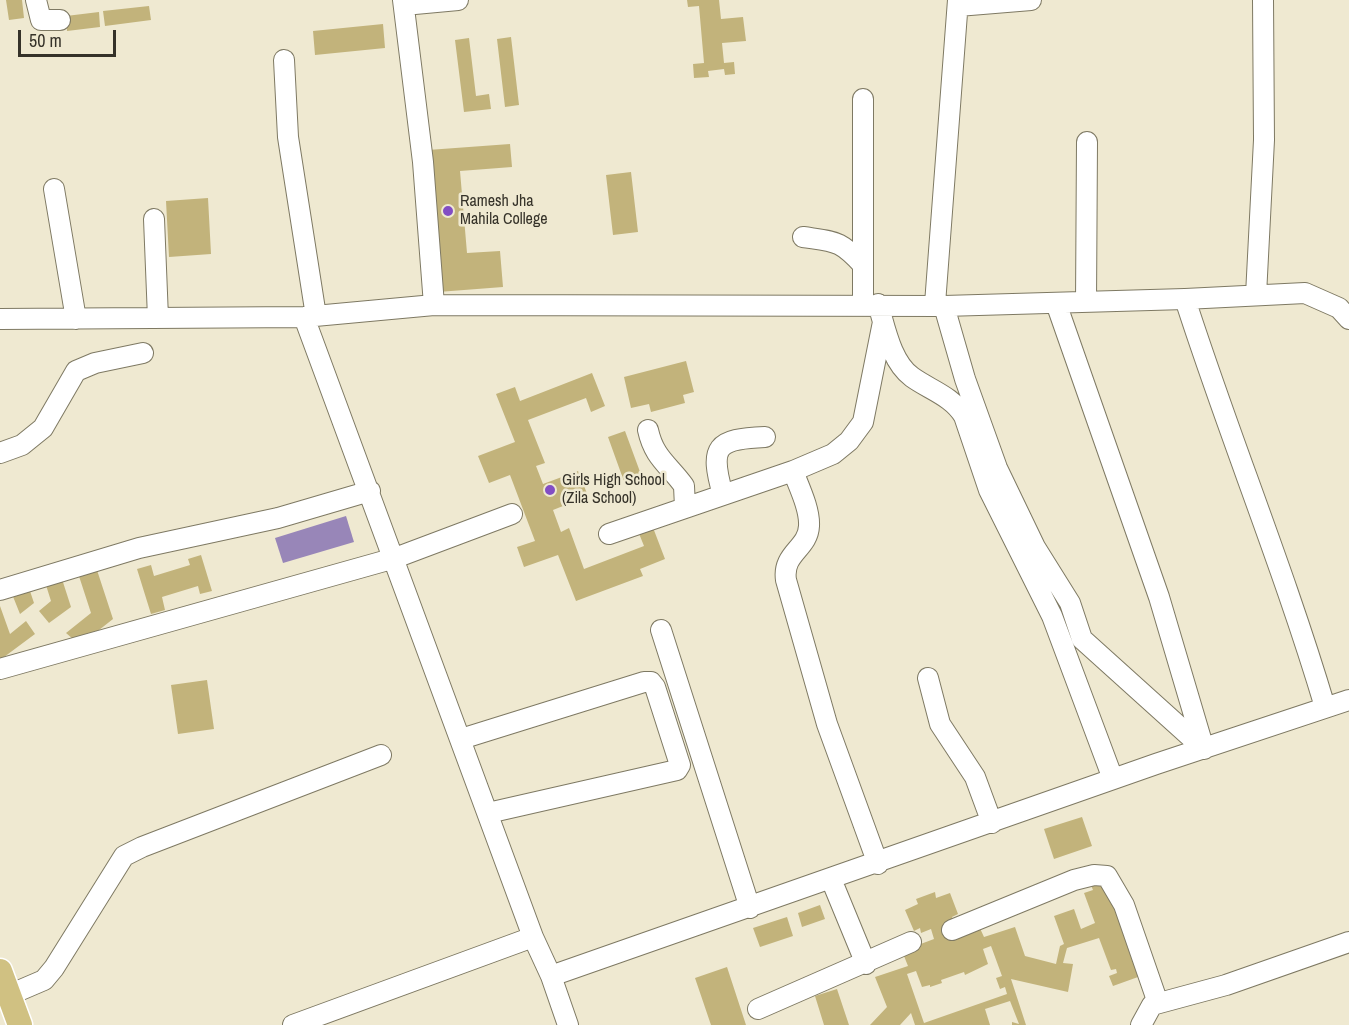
<!DOCTYPE html>
<style>
body{margin:0}
#map{position:relative;width:1349px;height:1025px;overflow:hidden;background:#efe9d1;font-family:"Archivo Narrow",sans-serif}
canvas{display:block}
.scale{position:absolute;left:18px;top:30px;width:98px;height:27px;box-sizing:border-box;border:3px solid #353229;border-top:0;padding-left:8px;font-size:18px;line-height:21px;white-space:nowrap;color:#353229;-webkit-text-stroke:4px #efe9d1;paint-order:stroke}
</style>
<div id="map">
<canvas width="1349" height="1025"></canvas>
<div class="scale">50 m</div>
</div>
<script>
const ctx = document.querySelector('canvas').getContext('2d');
ctx.lineJoin = 'round';
function fill(path, color) {
  ctx.fillStyle = color;
  ctx.fill(path, 'evenodd');
}
function trace(path, color, width, dash) {
  ctx.strokeStyle = color;
  ctx.lineWidth = width;
  ctx.lineCap = dash ? 'butt' : 'round';
  ctx.setLineDash(dash || []);
  ctx.stroke(path);
}
function write(font, color, halo, rows, align = 'center') {
  ctx.font = font + ' "Archivo Narrow",sans-serif';
  ctx.lineWidth = 5;
  ctx.setLineDash([]);
  ctx.textBaseline = 'middle';
  ctx.strokeStyle = halo;
  ctx.fillStyle = color;
  for (const [text, x, y, turn = 0] of rows) {
    ctx.save();
    ctx.translate(x, y);
    ctx.rotate((+turn || 0) * Math.PI / 180);
    ctx.textAlign = isNaN(turn) ? turn : align;
    if (halo) ctx.strokeText(text, 0, 0);
    ctx.fillText(text, 0, 0);
    ctx.restore();
  }
}
fill(new Path2D(`
 M 346,516 L 354,542 L 283,563 L 275,538 Z`), '#9886b8');
fill(new Path2D(`
 M 6,0 L 22,0 L 24,18 L 9,20 Z
 M 687,0 L 719,0 L 721,19 L 743,17 L 746,41 L 722,43 L 724,63 L 734,62 L 735,74 L 725,75 L 724,69 L 708,71 L 709,77 L 694,78 L 693,64 L 704,63 L 699,6 L 688,7 Z
 M 149,6 L 151,20 L 105,26 L 103,11 Z
 M 99,12 L 100,27 L 67,31 L 66,16 Z
 M 383,24 L 385,48 L 315,55 L 313,31 Z
 M 511,37 L 519,105 L 505,107 L 497,39 Z
 M 469,38 L 476,96 L 489,94 L 491,109 L 464,112 L 455,40 Z
 M 510,144 L 512,167 L 460,171 L 467,253 L 500,251 L 503,287 L 438,292 L 428,150 Z
 M 631,172 L 638,232 L 613,235 L 606,175 Z
 M 208,198 L 211,254 L 169,257 L 166,201 Z
 M 686,361 L 694,392 L 683,395 L 685,403 L 651,412 L 649,404 L 631,408 L 624,377 Z
 M 592,373 L 605,406 L 591,412 L 586,398 L 528,420 L 545,463 L 536,466 L 543,484 L 578,471 L 588,496 L 553,510 L 561,532 L 569,528 L 584,569 L 644,546 L 638,531 L 652,525 L 665,559 L 640,569 L 643,576 L 576,601 L 558,555 L 524,567 L 517,547 L 535,541 L 510,475 L 489,483 L 478,456 L 515,442 L 496,394 L 515,387 L 520,401 Z
 M 625,431 L 643,480 L 626,487 L 608,437 Z
 M 201,555 L 212,591 L 200,594 L 198,586 L 162,597 L 165,610 L 151,614 L 137,569 L 151,565 L 154,576 L 190,565 L 188,559 Z
 M 95,564 L 113,619 L 80,645 L 66,633 L 91,613 L 77,570 Z
 M 61,576 L 71,607 L 49,623 L 39,611 L 51,601 L 45,582 Z
 M 29,588 L 34,603 L 20,614 L 12,594 Z
 M 0,606 L 10,634 L 26,621 L 35,634 L 0,660 Z
 M 207,680 L 214,729 L 178,734 L 171,685 Z
 M 1082,817 L 1092,846 L 1054,859 L 1044,829 Z
 M 1104,878 L 1138,977 L 1113,986 L 1109,976 L 1117,973 L 1116,969 L 1111,970 L 1099,938 L 1067,948 L 1063,963 L 1073,964 L 1068,992 L 1011,979 L 1026,1025 L 1012,1025 L 1012,1022 L 1019,1024 L 1010,1001 L 985,1009 L 990,1025 L 915,1025 L 911,1013 L 900,1025 L 870,1025 L 887,1007 L 875,977 L 908,966 L 902,951 L 934,939 L 931,929 L 921,933 L 920,928 L 914,931 L 905,910 L 918,904 L 916,899 L 935,892 L 936,898 L 950,893 L 958,914 L 952,917 L 953,920 L 945,923 L 950,934 L 978,924 L 984,937 L 1015,927 L 1025,956 L 1056,964 L 1060,946 L 1064,944 L 1054,916 L 1074,909 L 1081,929 L 1095,923 L 1084,893 L 1093,890 L 1090,883 ZM 991,946 L 1002,976 L 996,978 L 1000,989 L 1005,987 L 1007,994 L 924,1023 L 907,974 L 916,971 L 922,987 L 930,985 L 930,987 L 942,983 L 941,980 L 964,972 L 965,975 L 988,964 L 983,949 Z
 M 820,905 L 825,919 L 802,927 L 798,913 Z
 M 787,917 L 793,936 L 760,947 L 753,928 Z
 M 727,967 L 746,1025 L 711,1025 L 695,978 Z
 M 837,989 L 849,1025 L 824,1025 L 815,996 Z`), '#c2b37b');
const minor = new Path2D(`
 M 36,0 L 41,20 L 60,20
 M 403,0 L 423,162 L 434,305
 M 404,5 L 458,0
 M 958,6 L 1031,0
 M 284,60 L 288,137 L 316,316
 M 54,189 L 76,319
 M 154,219 L 158,318
 M 803,237 C 836,242 840,240 863,265
 M 1256,295 L 1264,140 L 1263,0
 M 1185,299 C 1229,436 1284,569 1325,707
 M 1086,302 L 1087,142
 M 1056,303 L 1159,597 L 1204,749
 M 863,304 L 863,99
 M 878,304 C 885,327 891,362 912,377 C 930,390 952,396 964,416 L 989,490 L 1052,616 L 1113,779
 M 935,304 L 958,0
 M 944,306 L 965,379 L 997,468 L 1035,547 L 1070,603 L 1082,639 L 1204,749
 M 304,317 L 533,937 L 551,976 L 568,1025
 M 0,319 L 304,317 L 434,305 L 944,306 L 1185,299 L 1305,293 L 1339,308 L 1349,319
 M 648,430 C 654,458 669,465 684,486 L 685,507
 M 0,453 L 22,445 L 43,428 L 76,371 L 95,363 L 143,353
 M 793,471 C 799,487 810,509 809,526 C 808,549 782,553 786,580 L 827,724 L 878,864
 M 723,495 C 709,446 716,439 765,437
 M 609,534 L 793,471 L 833,454 L 849,441 L 863,422 L 883,322
 M 0,590 L 139,548 L 278,518 L 370,491
 M 661,630 L 750,908
 M 0,669 L 395,558 L 512,514
 M 928,678 L 940,724 L 975,777 L 992,823
 M 461,739 L 644,682 L 651,682 L 655,687 L 680,765 L 677,770 L 488,813
 M 831,879 L 866,964
 M 952,930 L 1074,880 L 1094,875 L 1107,876 L 1124,905 L 1158,1003
 M 551,976 L 1156,764 L 1349,700
 M 9,995 L 44,980 L 54,968 L 124,856 L 142,847 L 381,755
 M 758,1009 L 911,942
 M 293,1025 L 533,937
 M 1141,1025 L 1152,1005 L 1226,985 L 1349,942`);
const major = new Path2D(`
 M 0,971 L 20,1025`);
trace(minor, '#7e7963', 22);
trace(major, '#fff', 27);
trace(minor, '#fff', 20);
trace(major, '#d0c182', 24);
for (const [x, y, r, color] of [
 [448,211,6,"#824dc4"],
 [550,490,6,"#824dc4"]
]) {
  const dot = new Path2D();
  dot.arc(x, y, r, 0, 2 * Math.PI);
  ctx.fillStyle = color;
  ctx.fill(dot);
  trace(dot, '#efe9d1', 2);
}
write('16px', '#353229', '#efe9d1', [
 ["Ramesh Jha",460,202],
 ["Mahila College",460,220],
 ["Girls High School",562,481],
 ["(Zila School)",562,499]
], 'left');
</script>
